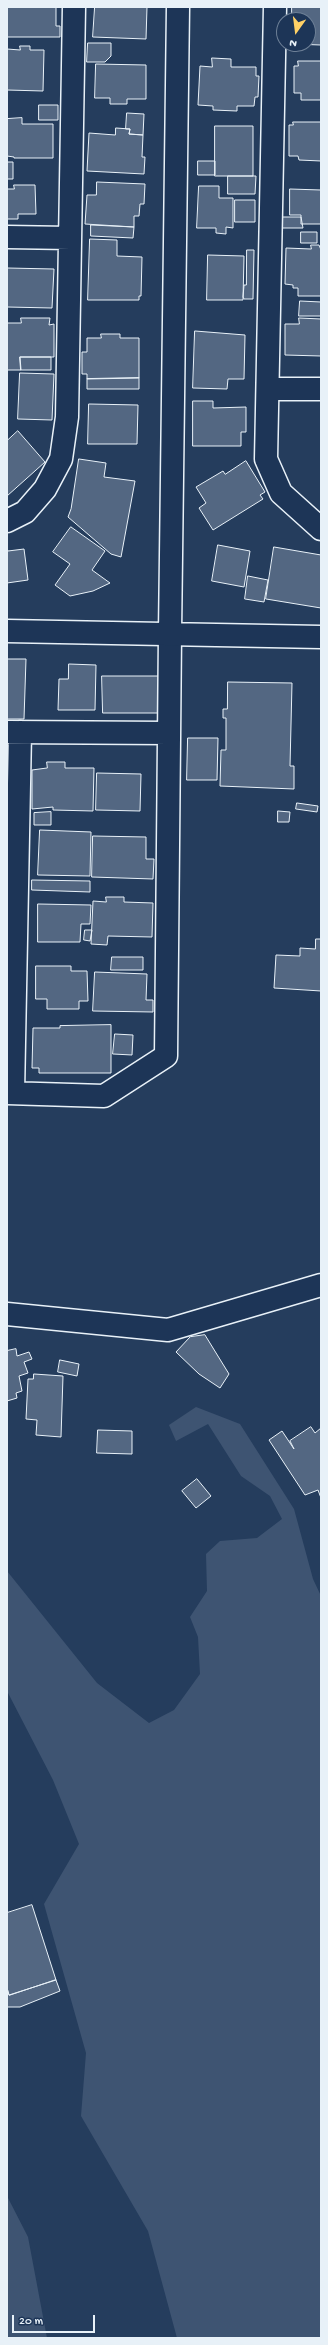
<!DOCTYPE html>
<style>
body{margin:0}
#map{position:relative;width:328px;height:2345px;overflow:hidden;background:#253d5d;font-family:"Gochi Hand",sans-serif}
canvas{display:block}
.frame{position:absolute;inset:0;border:8px solid #e8f1f8;pointer-events:none}
.north{position:absolute;left:276px;top:12px;width:40px;height:40px;box-sizing:border-box;background:#1d3557;border:1px solid #6e8097;border-radius:50%;rotate:194deg;font-size:11px;font-weight:700;line-height:16px;text-align:center;color:#e8f1f8}
.north::after{content:'';display:block;margin:auto;width:14px;height:18px;background:#ffd166;clip-path:polygon(50% 0,100% 100%,50% 72%,0 100%)}
.scale{position:absolute;left:12px;top:2315px;width:83px;height:18px;box-sizing:border-box;border:2px solid #e8f1f8;border-top:0;padding-left:5px;font-size:12px;line-height:14px;white-space:nowrap;color:#e8f1f8;-webkit-text-stroke:3px #1d3557;paint-order:stroke}
</style>
<div id="map">
<canvas width="328" height="2345"></canvas>
<div class="frame"></div>
<div class="north">N</div>
<div class="scale">20 m</div>
</div>
<script>
const ctx = document.querySelector('canvas').getContext('2d');
ctx.lineJoin = 'round';
function fill(path, color) {
  ctx.fillStyle = color;
  ctx.fill(path, 'evenodd');
}
function trace(path, color, width, dash) {
  ctx.strokeStyle = color;
  ctx.lineWidth = width;
  ctx.lineCap = dash ? 'butt' : 'round';
  ctx.setLineDash(dash || []);
  ctx.stroke(path);
}
fill(new Path2D(`
 M 196,1407 L 240,1424 L 294,1509 L 313,1579 L 321,1596 L 321,2338 L 177,2338 L 148,2231 L 81,2116 L 86,2053 L 44,1904 L 79,1844 L 53,1780 L 7,1691 L 7,1571 L 97,1683 L 149,1723 L 174,1710 L 200,1674 L 198,1637 L 190,1617 L 207,1591 L 206,1554 L 220,1541 L 257,1538 L 282,1519 L 270,1496 L 241,1476 L 208,1424 L 176,1441 L 169,1425 Z
 M 7,2196 L 28,2237 L 47,2338 L 7,2338 Z`), '#3e5472');
const building = new Path2D(`
 M 7,7 L 56,7 L 56,26 L 60,26 L 60,37 L 7,37 Z
 M 95,7 L 147,7 L 146,39 L 93,37 Z
 M 292,7 L 321,7 L 321,45 L 292,44 L 308,44 L 308,20 L 292,20 Z
 M 88,43 L 111,43 L 111,56 L 105,62 L 87,62 Z
 M 20,46 L 30,46 L 30,50 L 44,50 L 43,91 L 7,90 L 7,49 L 20,50 Z
 M 212,58 L 231,59 L 231,67 L 256,67 L 256,76 L 259,76 L 258,97 L 255,97 L 254,106 L 237,106 L 237,111 L 213,110 L 213,106 L 198,105 L 200,66 L 212,67 Z
 M 298,61 L 321,61 L 321,100 L 301,100 L 301,93 L 294,93 L 294,66 L 298,66 Z
 M 96,64 L 146,65 L 146,99 L 127,99 L 127,104 L 110,104 L 110,98 L 95,98 Z
 M 39,105 L 58,105 L 58,120 L 39,120 Z
 M 127,113 L 144,114 L 143,135 L 129,134 L 130,129 L 126,129 Z
 M 22,118 L 22,124 L 53,124 L 53,158 L 14,158 L 14,157 L 7,156 L 7,119 Z
 M 293,122 L 321,122 L 321,161 L 299,160 L 298,156 L 289,156 L 289,125 L 293,125 Z
 M 215,126 L 253,126 L 253,176 L 215,176 Z
 M 116,128 L 130,129 L 129,134 L 143,135 L 142,157 L 145,157 L 144,174 L 87,171 L 89,133 L 115,135 Z
 M 198,161 L 215,161 L 215,175 L 198,175 Z
 M 7,162 L 13,162 L 13,179 L 7,179 Z
 M 228,176 L 256,176 L 255,194 L 228,194 Z
 M 97,182 L 145,184 L 144,204 L 140,204 L 139,216 L 134,216 L 134,227 L 85,224 L 87,195 L 96,195 Z
 M 14,185 L 35,185 L 36,214 L 18,214 L 18,219 L 7,219 L 7,189 L 14,189 Z
 M 199,186 L 219,186 L 219,198 L 233,198 L 233,228 L 226,227 L 226,234 L 216,233 L 216,228 L 197,228 Z
 M 290,189 L 321,190 L 321,224 L 301,224 L 301,215 L 290,215 Z
 M 235,200 L 255,200 L 255,222 L 235,222 Z
 M 281,217 L 301,217 L 303,228 L 281,228 Z
 M 91,225 L 134,227 L 133,238 L 91,236 Z
 M 301,232 L 317,232 L 317,243 L 301,243 Z
 M 90,239 L 117,240 L 117,256 L 142,257 L 141,296 L 139,296 L 139,300 L 88,300 Z
 M 311,245 L 319,245 L 321,250 L 321,296 L 298,296 L 298,288 L 293,288 L 293,285 L 285,284 L 286,248 L 311,249 Z
 M 247,250 L 254,250 L 253,299 L 244,299 L 243,297 L 244,285 L 246,285 Z
 M 208,255 L 244,256 L 243,300 L 207,300 Z
 M 7,268 L 54,269 L 52,308 L 7,307 Z
 M 300,301 L 321,302 L 321,316 L 299,316 Z
 M 21,318 L 50,318 L 49,325 L 54,324 L 54,357 L 20,357 L 21,370 L 7,370 L 7,323 L 21,323 Z
 M 299,318 L 321,319 L 321,356 L 285,355 L 285,324 L 299,324 Z
 M 195,331 L 245,335 L 244,379 L 228,379 L 227,389 L 193,388 Z
 M 101,334 L 120,334 L 120,338 L 139,338 L 139,378 L 87,379 L 87,374 L 82,374 L 82,352 L 87,352 L 87,338 L 101,338 Z
 M 20,357 L 51,357 L 51,370 L 21,370 Z
 M 20,373 L 54,374 L 52,420 L 18,419 Z
 M 139,378 L 139,389 L 87,389 L 87,379 Z
 M 193,401 L 213,401 L 213,408 L 246,407 L 246,432 L 241,432 L 241,446 L 193,446 Z
 M 89,404 L 138,405 L 137,444 L 88,444 Z
 M 18,431 L 45,462 L 7,496 L 7,441 Z
 M 79,459 L 106,463 L 104,477 L 135,481 L 121,557 L 111,554 L 68,517 L 71,509 Z
 M 246,461 L 265,492 L 260,495 L 263,499 L 213,530 L 199,508 L 206,503 L 196,487 L 223,471 L 225,474 Z
 M 71,527 L 105,551 L 92,570 L 110,583 L 93,591 L 70,596 L 55,585 L 70,564 L 53,552 Z
 M 218,545 L 250,551 L 244,587 L 212,581 Z
 M 274,547 L 321,555 L 321,608 L 266,599 Z
 M 7,549 L 8,551 L 24,549 L 28,580 L 7,583 Z
 M 248,576 L 268,580 L 264,602 L 245,599 Z
 M 7,659 L 26,659 L 24,719 L 7,719 Z
 M 69,664 L 96,665 L 95,710 L 58,710 L 59,679 L 68,679 Z
 M 102,676 L 168,676 L 167,713 L 103,713 Z
 M 228,682 L 292,683 L 290,766 L 294,766 L 294,789 L 220,786 L 221,750 L 226,750 L 226,718 L 223,718 L 223,709 L 227,709 Z
 M 188,738 L 218,738 L 217,780 L 187,780 Z
 M 47,762 L 65,762 L 65,768 L 94,768 L 93,811 L 53,810 L 53,807 L 32,809 L 32,770 L 47,768 Z
 M 97,773 L 141,774 L 140,811 L 96,810 Z
 M 297,803 L 318,806 L 317,812 L 296,809 Z
 M 278,811 L 290,812 L 289,822 L 278,822 Z
 M 51,812 L 51,825 L 34,825 L 34,813 Z
 M 40,830 L 91,832 L 90,876 L 38,875 Z
 M 93,836 L 146,837 L 146,859 L 154,859 L 153,879 L 92,877 Z
 M 32,880 L 90,881 L 90,892 L 32,890 Z
 M 106,897 L 124,897 L 124,902 L 153,903 L 152,937 L 108,936 L 107,945 L 91,944 L 93,901 L 106,902 Z
 M 38,904 L 91,905 L 90,924 L 81,924 L 80,942 L 38,942 Z
 M 85,930 L 92,930 L 90,941 L 84,940 Z
 M 316,939 L 321,939 L 321,991 L 274,988 L 276,955 L 300,956 L 300,948 L 315,949 Z
 M 112,957 L 143,957 L 143,970 L 111,970 Z
 M 36,966 L 71,966 L 71,971 L 87,971 L 88,1001 L 79,1001 L 79,1009 L 47,1009 L 47,999 L 36,999 Z
 M 95,972 L 147,974 L 146,1000 L 153,1000 L 153,1012 L 93,1011 Z
 M 111,1025 L 111,1073 L 39,1073 L 39,1068 L 32,1068 L 33,1028 L 60,1028 L 60,1026 Z
 M 115,1034 L 133,1035 L 132,1055 L 113,1054 Z
 M 205,1335 L 229,1374 L 220,1388 L 199,1374 L 176,1352 L 190,1337 Z
 M 16,1349 L 17,1356 L 29,1352 L 32,1359 L 24,1362 L 28,1373 L 19,1376 L 22,1391 L 16,1393 L 17,1398 L 7,1401 L 7,1351 Z
 M 60,1360 L 79,1364 L 77,1376 L 58,1372 Z
 M 34,1374 L 63,1376 L 61,1437 L 36,1435 L 37,1420 L 26,1419 L 28,1379 L 33,1379 Z
 M 311,1427 L 315,1433 L 321,1428 L 321,1498 L 318,1490 L 305,1495 L 269,1440 L 282,1431 L 294,1449 L 290,1441 Z
 M 98,1430 L 132,1431 L 132,1454 L 97,1453 Z
 M 197,1479 L 211,1496 L 196,1508 L 182,1491 Z
 M 32,1905 L 56,1980 L 9,1995 L 7,1988 L 7,1913 Z
 M 56,1980 L 60,1991 L 20,2007 L 7,2007 L 7,1988 L 9,1995 Z`);
fill(building, '#536782');
trace(building, '#e8f1f8', 1);
const street = new Path2D(`
 M 275,7 L 266,459 L 281,493 L 321,529
 M 7,237 L 70,238
 M 268,389 L 321,389
 M 7,521 L 25,512 L 45,489 L 61,459 L 67,417 L 74,7
 M 7,732 L 169,733
 M 7,1093 L 104,1096 L 166,1056 L 170,633
 M 13,1093 L 20,732
 M 7,1314 L 168,1330 L 321,1285`);
const secondary = new Path2D(`
 M 7,631 L 321,637
 M 170,633 L 178,7`);
trace(street, '#e8f1f8', 25);
trace(secondary, '#e8f1f8', 25);
trace(street, '#1d3557', 22);
trace(secondary, '#1d3557', 22);
</script>
